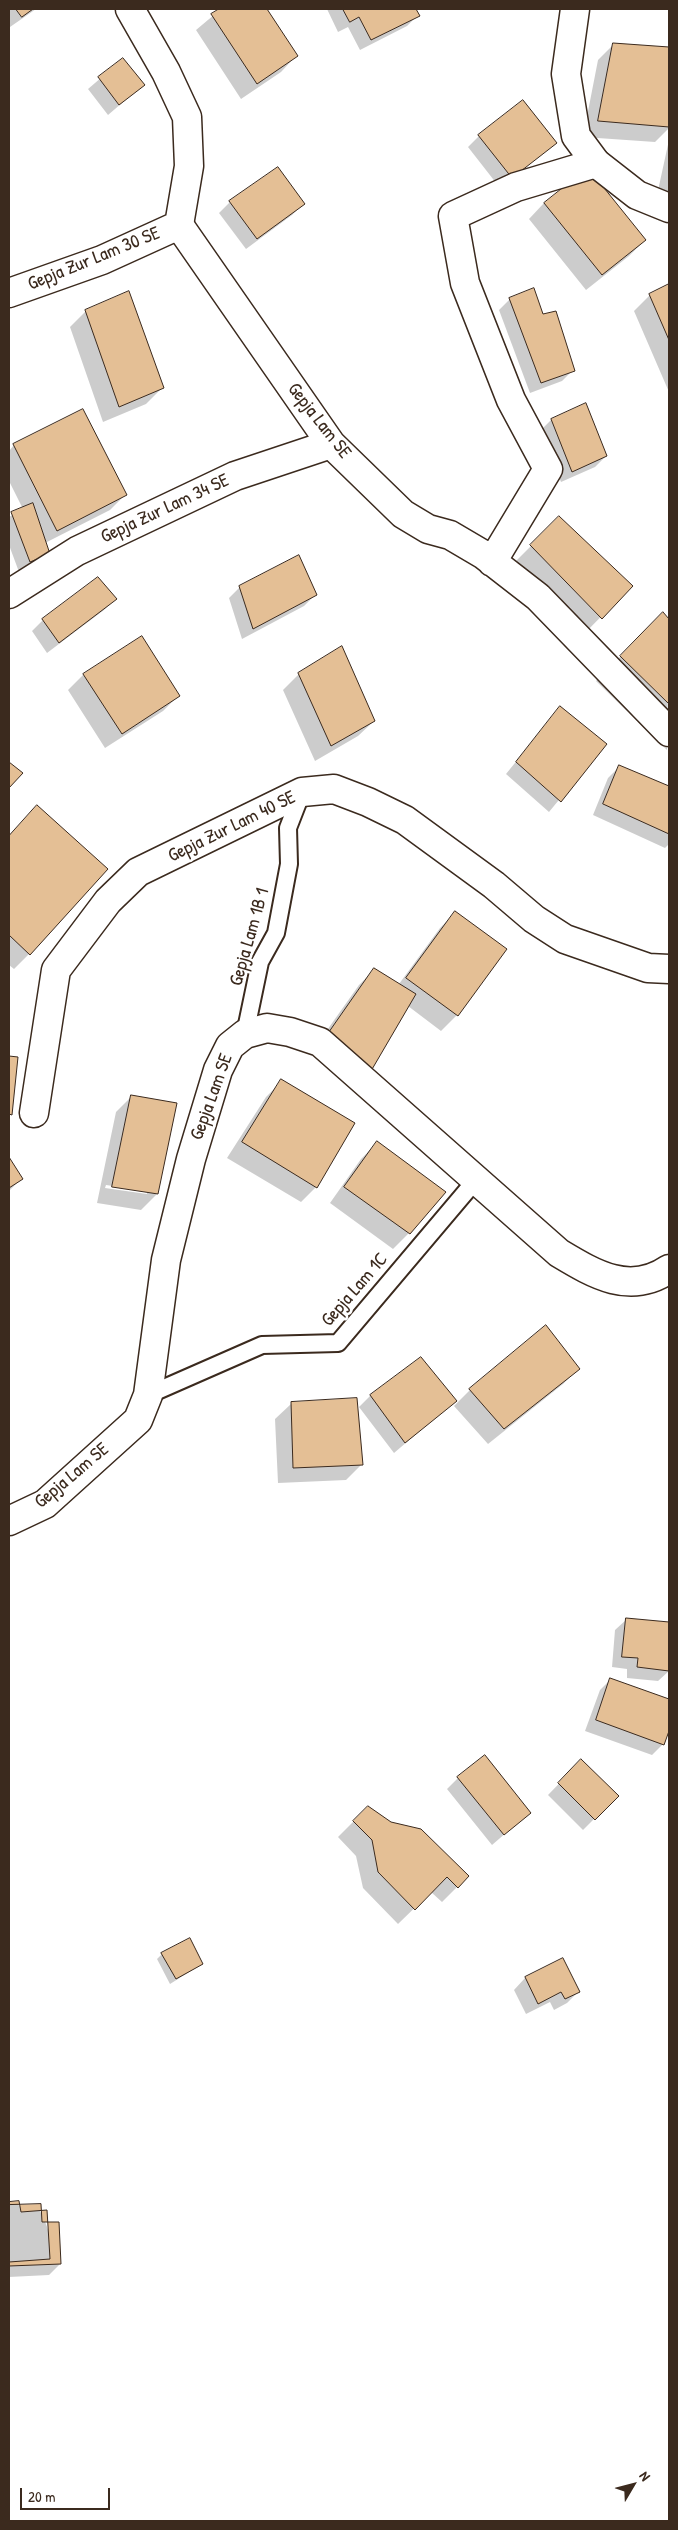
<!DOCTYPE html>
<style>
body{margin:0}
#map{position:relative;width:678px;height:2530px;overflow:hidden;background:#fff;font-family:"Patrick Hand",sans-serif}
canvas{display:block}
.frame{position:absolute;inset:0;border:10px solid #3b2a1e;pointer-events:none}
.north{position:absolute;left:608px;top:2460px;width:50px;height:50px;-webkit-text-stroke:4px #fff;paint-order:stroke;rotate:53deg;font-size:14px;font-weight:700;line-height:20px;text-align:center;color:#3b2a1e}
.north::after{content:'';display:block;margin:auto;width:18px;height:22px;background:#3b2a1e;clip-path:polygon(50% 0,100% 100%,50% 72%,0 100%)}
.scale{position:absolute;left:20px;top:2488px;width:90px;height:22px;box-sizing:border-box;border:2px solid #3b2a1e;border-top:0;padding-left:6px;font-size:15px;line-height:18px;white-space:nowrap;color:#3b2a1e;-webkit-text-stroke:4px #fff;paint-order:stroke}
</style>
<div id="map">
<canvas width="678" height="2530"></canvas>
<div class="frame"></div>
<div class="north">N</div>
<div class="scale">20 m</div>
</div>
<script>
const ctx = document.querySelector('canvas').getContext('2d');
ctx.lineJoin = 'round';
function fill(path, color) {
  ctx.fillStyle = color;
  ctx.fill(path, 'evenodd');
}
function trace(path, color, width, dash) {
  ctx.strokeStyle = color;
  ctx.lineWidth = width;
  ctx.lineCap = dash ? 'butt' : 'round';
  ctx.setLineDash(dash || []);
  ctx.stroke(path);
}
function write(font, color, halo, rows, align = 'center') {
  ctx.font = font + ' "Patrick Hand",sans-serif';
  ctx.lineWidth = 5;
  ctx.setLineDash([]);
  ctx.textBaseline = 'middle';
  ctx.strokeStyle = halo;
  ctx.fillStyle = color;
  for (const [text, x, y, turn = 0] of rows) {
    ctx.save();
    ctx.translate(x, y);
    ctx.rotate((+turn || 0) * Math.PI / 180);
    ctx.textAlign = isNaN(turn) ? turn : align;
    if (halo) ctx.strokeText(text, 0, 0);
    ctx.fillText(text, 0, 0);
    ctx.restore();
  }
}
fill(new Path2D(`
 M 9,9 L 36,9 L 10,27 Z
 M 221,9 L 265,9 L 296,56 L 281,72 L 241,99 L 196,30 Z
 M 327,9 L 415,9 L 418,15 L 407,26 L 360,50 L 348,27 L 338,32 Z
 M 614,44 L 669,49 L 669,128 L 655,142 L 583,137 L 598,60 Z
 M 123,59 L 143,85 L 108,115 L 88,89 Z
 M 479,136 L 555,142 L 500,188 L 468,147 Z
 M 669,140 L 669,198 L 657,195 Z
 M 278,169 L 303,204 L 292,215 L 246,249 L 219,213 L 230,202 Z
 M 544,203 L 645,240 L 629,256 L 586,290 L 529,219 Z
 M 669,286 L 669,392 L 634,311 L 650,295 Z
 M 510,299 L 573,370 L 562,381 L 530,393 L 499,310 Z
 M 86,311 L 162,388 L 146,404 L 103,422 L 70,327 Z
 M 585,404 L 606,456 L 595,467 L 561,482 L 540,431 L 551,420 Z
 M 14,445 L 126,494 L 110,510 L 45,543 L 48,553 L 19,572 L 9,545 L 9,517 L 23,509 L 9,481 L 9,451 Z
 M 559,518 L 631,586 L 585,633 L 516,561 Z
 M 240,587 L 315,595 L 304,606 L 242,639 L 229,598 Z
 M 115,599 L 104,610 L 47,653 L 32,631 L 43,620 Z
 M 663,614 L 669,621 L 667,750 L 596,681 Z
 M 299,674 L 374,721 L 358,736 L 315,761 L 283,690 Z
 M 83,675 L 178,696 L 163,711 L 105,748 L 68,690 Z
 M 560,707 L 605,744 L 549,812 L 506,774 Z
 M 619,767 L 669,787 L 669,844 L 665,848 L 593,815 L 608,778 Z
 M 37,806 L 29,954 L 14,969 L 9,965 L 9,836 Z
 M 455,913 L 457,1015 L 441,1031 L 408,1006 L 313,1050 L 359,985 L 375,969 L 399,984 L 440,928 Z
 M 9,1057 L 16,1058 L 11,1114 L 9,1116 Z
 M 282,1081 L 316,1187 L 301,1202 L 227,1158 L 266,1097 Z
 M 132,1096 L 157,1194 L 141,1210 L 97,1203 L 116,1112 ZM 106,1185 L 147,1191 L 147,1194 L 105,1188 Z
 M 377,1143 L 409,1233 L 393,1249 L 330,1203 L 361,1159 Z
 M 9,1160 L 21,1179 L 9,1191 Z
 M 421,1359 L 455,1401 L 394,1453 L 359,1407 L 370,1396 Z
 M 578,1369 L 563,1384 L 488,1444 L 454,1406 L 470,1390 Z
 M 291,1404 L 361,1465 L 346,1480 L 278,1483 L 275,1419 Z
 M 627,1619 L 669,1624 L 669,1671 L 658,1681 L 627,1678 L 627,1669 L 612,1667 L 615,1630 Z
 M 611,1679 L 669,1700 L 669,1727 L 663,1744 L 652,1755 L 585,1731 L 600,1690 Z
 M 581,1761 L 617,1796 L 583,1830 L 548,1795 Z
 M 458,1778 L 529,1813 L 492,1845 L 447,1789 Z
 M 368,1807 L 390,1824 L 420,1830 L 457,1887 L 442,1902 L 431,1892 L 398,1924 L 363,1888 L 356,1856 L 338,1837 Z
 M 162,1954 L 202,1964 L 170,1984 L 157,1959 Z
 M 563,1960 L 578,1992 L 567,2003 L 554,2010 L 550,2002 L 526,2014 L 514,1990 L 525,1978 Z
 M 18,2202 L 19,2206 L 40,2211 L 46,2224 L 60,2264 L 49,2275 L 9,2277 L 9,2203 Z`), '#0003');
const building = new Path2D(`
 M 16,9 L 33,9 L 22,17 Z
 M 219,9 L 267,9 L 298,56 L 257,84 L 211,14 Z
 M 343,9 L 416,9 L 420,16 L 371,40 L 359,17 L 350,22 Z
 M 613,43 L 669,47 L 669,127 L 598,121 Z
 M 123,58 L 145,85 L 119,105 L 98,77 Z
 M 523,100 L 557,143 L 512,178 L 478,135 Z
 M 278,167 L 305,204 L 257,239 L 229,201 Z
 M 588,168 L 646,240 L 602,275 L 544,203 Z
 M 669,284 L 669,340 L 649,294 Z
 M 534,288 L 543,314 L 556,311 L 575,371 L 541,383 L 509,298 Z
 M 129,291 L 164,388 L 119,407 L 85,310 Z
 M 586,403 L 607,456 L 572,472 L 551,419 Z
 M 83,409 L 127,495 L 57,531 L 13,444 Z
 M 33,503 L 50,554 L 30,562 L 11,512 Z
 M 559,516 L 633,586 L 602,619 L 530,545 Z
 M 299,555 L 317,595 L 253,629 L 239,586 Z
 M 98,577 L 117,599 L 59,643 L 42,619 Z
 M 663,612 L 669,619 L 669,704 L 620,656 Z
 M 142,636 L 180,696 L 122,734 L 83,674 Z
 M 342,646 L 375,721 L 331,746 L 298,673 Z
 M 560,706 L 607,744 L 561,802 L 516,762 Z
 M 9,762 L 23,773 L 9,788 Z
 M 619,765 L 669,786 L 669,834 L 603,804 Z
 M 37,805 L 108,869 L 30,955 L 9,935 L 9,836 Z
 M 455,911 L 507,949 L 458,1016 L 406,978 Z
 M 374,968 L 416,994 L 371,1071 L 328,1034 Z
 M 9,1056 L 18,1057 L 12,1115 L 9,1114 Z
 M 281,1079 L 355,1123 L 317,1188 L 242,1142 Z
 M 131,1095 L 177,1103 L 158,1194 L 112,1187 Z
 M 377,1141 L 446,1192 L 410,1234 L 344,1187 Z
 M 9,1157 L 23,1179 L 9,1188 Z
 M 546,1325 L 580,1369 L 504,1429 L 469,1389 Z
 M 421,1357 L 457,1401 L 405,1443 L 370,1395 Z
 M 357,1398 L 363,1465 L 293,1468 L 291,1402 Z
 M 626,1618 L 669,1622 L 669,1671 L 637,1667 L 638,1658 L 622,1657 Z
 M 610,1678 L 669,1699 L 669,1731 L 664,1745 L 596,1720 Z
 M 485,1755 L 531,1813 L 504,1835 L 457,1777 Z
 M 581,1759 L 619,1796 L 595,1820 L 558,1783 Z
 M 368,1806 L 391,1822 L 421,1829 L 469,1876 L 458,1888 L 447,1877 L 415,1910 L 378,1872 L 372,1840 L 353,1821 Z
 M 190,1938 L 203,1964 L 176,1979 L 161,1953 Z
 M 563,1958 L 580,1992 L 565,1999 L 561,1992 L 538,2004 L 525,1977 Z
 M 19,2201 L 21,2212 L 47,2210 L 50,2259 L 9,2262 L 9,2202 Z
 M 41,2204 L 42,2222 L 59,2222 L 61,2264 L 9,2266 L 9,2205 Z`);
fill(building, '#e4bf95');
trace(building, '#3b2a1e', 1);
const lane = new Path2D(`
 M 245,1034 L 260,962 L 276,933 L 289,864 L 288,828 L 302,792
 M 148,1395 L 262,1345 L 338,1343 L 475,1181`);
const street = new Path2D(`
 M 179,225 L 331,444 L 403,514 L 428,529 L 450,535 L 484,555 L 538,597 L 669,732
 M 492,562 L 548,469 L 511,400 L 465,283 L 453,216 L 516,187 L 596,163
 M 9,594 L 77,551 L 235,476 L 331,444
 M 34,1113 L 56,970 L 108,901 L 138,872 L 302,792 L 334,789 L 368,802 L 405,820 L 494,885 L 534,919 L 565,939 L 648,968 L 669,969
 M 9,1521 L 45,1504 L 138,1420 L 148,1395 L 166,1260 L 191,1159 L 218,1070 L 230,1046 L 245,1034 L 267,1028 L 290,1032 L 320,1042 L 559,1253 C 594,1274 630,1296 669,1269`);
const secondary = new Path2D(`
 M 575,9 L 566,74 L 576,136 L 596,163 L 637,195 L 669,208
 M 9,293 L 102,260 L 179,225 L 189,166 L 187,117 L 166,72 L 130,9`);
trace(lane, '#3b2a1e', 20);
trace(street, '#3b2a1e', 31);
trace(secondary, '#3b2a1e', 31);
trace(lane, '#fff', 16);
trace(street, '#fff', 28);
trace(secondary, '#fff', 28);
write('19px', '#3b2a1e', '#fff', [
 ["Gepja Zur Lam 30 SE",94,259,-22],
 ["Gepja Lam SE",319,421,52],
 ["Gepja Zur Lam 34 SE",165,509,-25],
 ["Gepja Zur Lam 40 SE",232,827,-26],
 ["Gepja Lam 1B 1",250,937,-74],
 ["Gepja Lam SE",212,1097,-70],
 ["Gepja Lam 1C",355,1290,-49],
 ["Gepja Lam SE",72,1476,-40]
]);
</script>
